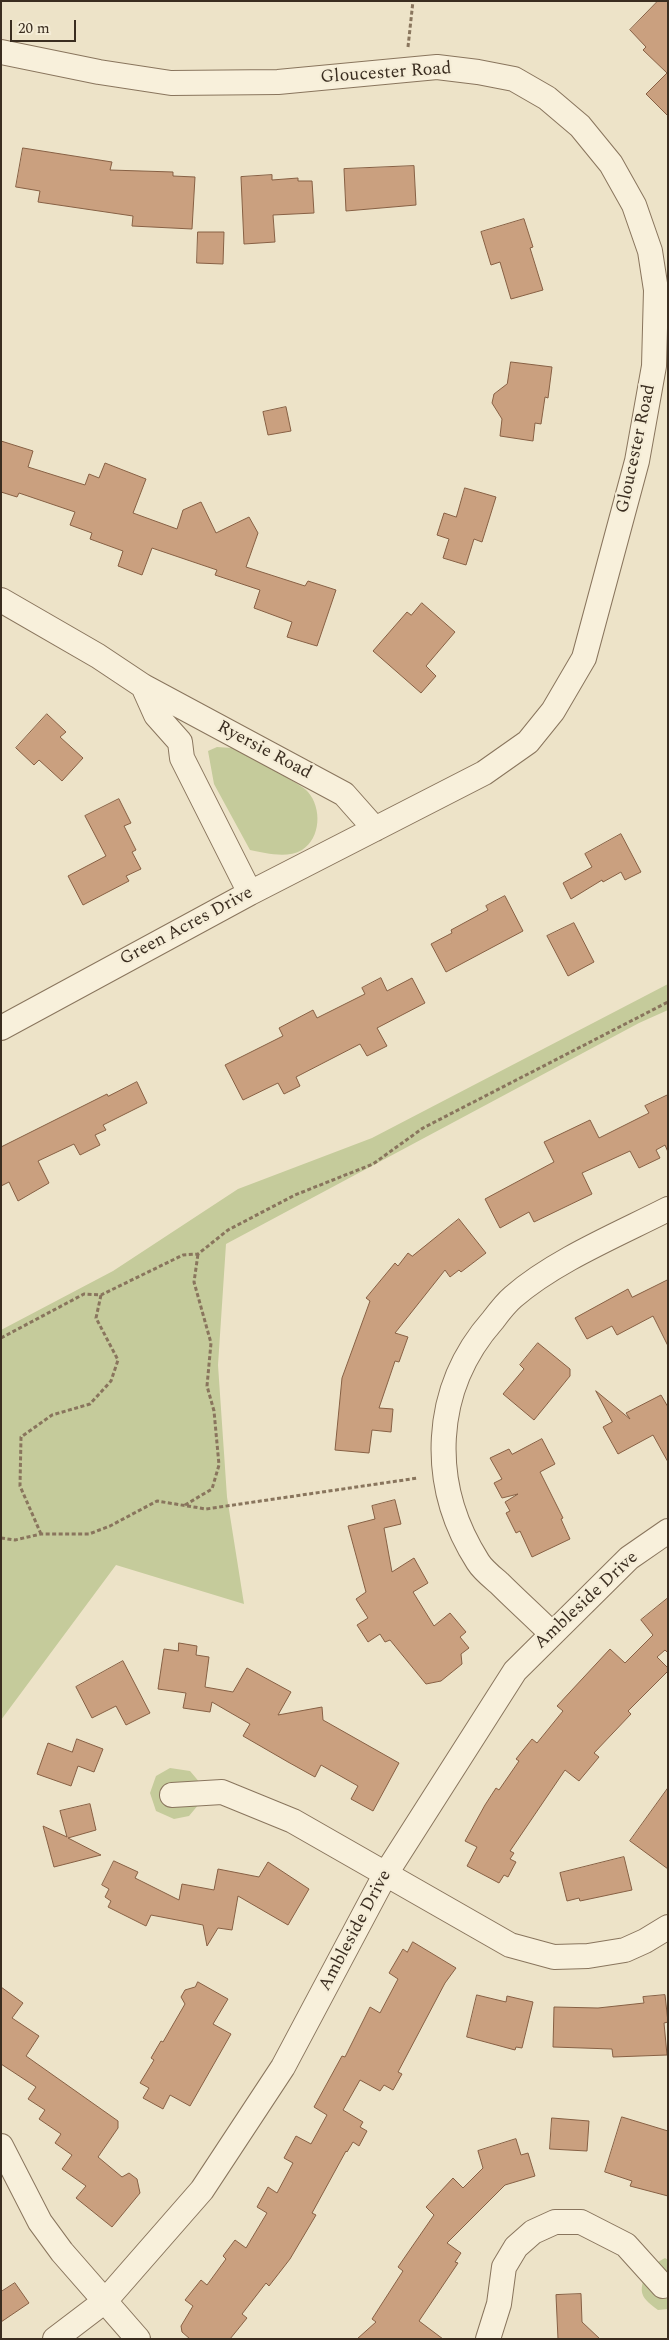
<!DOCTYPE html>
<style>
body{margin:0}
#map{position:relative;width:669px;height:2340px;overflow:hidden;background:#ede3c8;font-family:Spectral,serif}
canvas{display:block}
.frame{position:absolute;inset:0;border:2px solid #3a2d20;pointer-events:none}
.scale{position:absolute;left:10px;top:20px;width:66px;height:22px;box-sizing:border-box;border:2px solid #3a2d20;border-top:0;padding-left:6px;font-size:15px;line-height:18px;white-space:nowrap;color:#3a2d20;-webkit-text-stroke:4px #f5edd7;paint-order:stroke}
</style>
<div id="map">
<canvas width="669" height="2340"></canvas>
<div class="frame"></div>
<div class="scale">20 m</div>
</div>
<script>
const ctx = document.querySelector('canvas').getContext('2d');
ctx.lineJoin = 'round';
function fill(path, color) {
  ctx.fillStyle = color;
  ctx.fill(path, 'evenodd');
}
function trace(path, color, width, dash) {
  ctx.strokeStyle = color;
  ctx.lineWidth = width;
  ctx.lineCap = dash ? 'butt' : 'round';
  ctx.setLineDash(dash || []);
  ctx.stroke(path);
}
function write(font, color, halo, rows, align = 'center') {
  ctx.font = font + ' Spectral,serif';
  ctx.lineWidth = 4.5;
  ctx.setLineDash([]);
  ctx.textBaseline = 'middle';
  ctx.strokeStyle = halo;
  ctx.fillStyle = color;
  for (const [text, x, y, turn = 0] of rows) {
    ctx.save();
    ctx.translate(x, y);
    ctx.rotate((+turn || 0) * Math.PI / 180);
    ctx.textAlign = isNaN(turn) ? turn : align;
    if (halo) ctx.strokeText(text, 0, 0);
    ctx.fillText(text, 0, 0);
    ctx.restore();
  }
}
fill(new Path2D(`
 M 217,747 L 232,748 C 246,756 301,783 308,792 C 322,808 321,838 302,850 C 287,859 265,853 250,850 L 214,784 L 208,751 Z
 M 668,984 L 668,1010 L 639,1023 L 226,1244 L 218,1365 L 227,1497 L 244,1604 L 116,1565 L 1,1720 L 1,1330 L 113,1271 L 238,1189 L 372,1138 Z
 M 170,1768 L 190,1771 L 201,1784 L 199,1804 L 189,1816 L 174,1819 L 156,1811 L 150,1793 L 156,1776 Z
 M 665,2258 L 668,2260 L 668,2309 L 658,2310 C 637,2295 640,2291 647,2268 Z`), '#c5cb9b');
const building = new Path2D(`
 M 658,1 L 668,1 L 668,116 L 646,94 L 667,73 L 643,50 L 646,47 L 630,30 Z
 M 23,148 L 112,162 L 110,170 L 173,172 L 173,176 L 195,177 L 192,229 L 132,226 L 133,216 L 38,202 L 40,191 L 16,187 Z
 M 414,166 L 416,205 L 346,211 L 344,169 Z
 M 272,175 L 272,180 L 298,178 L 298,181 L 312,181 L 314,213 L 273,215 L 275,242 L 244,244 L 241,177 Z
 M 524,219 L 533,247 L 530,248 L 543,290 L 511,299 L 500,262 L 491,265 L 481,232 Z
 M 198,232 L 224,232 L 223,264 L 197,263 Z
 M 511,362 L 552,367 L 548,398 L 545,397 L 541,424 L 535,423 L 533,441 L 500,436 L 502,419 L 492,403 L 494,394 L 507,384 Z
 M 286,407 L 291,431 L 268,435 L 263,412 Z
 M 1,441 L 33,451 L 28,467 L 85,485 L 89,474 L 99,478 L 105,463 L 146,479 L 133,513 L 177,529 L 183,510 L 201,502 L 216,533 L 249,517 L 258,533 L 246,567 L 305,586 L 308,581 L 336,590 L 317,646 L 287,637 L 292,622 L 254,608 L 260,590 L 215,575 L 217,570 L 152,548 L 142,575 L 118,566 L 123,551 L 90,539 L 92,533 L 70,525 L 75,512 L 19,493 L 17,497 L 1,492 Z
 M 465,488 L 496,497 L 482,542 L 474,539 L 466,565 L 443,558 L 449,539 L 437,535 L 444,513 L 456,517 Z
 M 422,603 L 455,632 L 426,666 L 436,676 L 421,693 L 373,651 L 407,612 L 411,615 Z
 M 47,714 L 66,732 L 60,737 L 83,758 L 62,781 L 39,760 L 34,765 L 16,748 Z
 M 119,799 L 131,823 L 124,826 L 136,850 L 132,852 L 141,869 L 126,876 L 129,881 L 83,905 L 68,876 L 106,856 L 85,816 Z
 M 621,834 L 641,872 L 625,880 L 621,872 L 603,882 L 602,880 L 571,899 L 563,883 L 592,867 L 585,854 Z
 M 505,896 L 523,931 L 446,972 L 431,944 L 452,933 L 451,930 L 488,910 L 486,906 Z
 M 574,923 L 594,962 L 568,976 L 547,936 Z
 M 381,978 L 387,991 L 412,978 L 425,1003 L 377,1028 L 387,1046 L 367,1056 L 360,1044 L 296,1077 L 300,1086 L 284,1094 L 278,1083 L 243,1100 L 225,1065 L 283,1036 L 279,1028 L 313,1010 L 317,1018 L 365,994 L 362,988 Z
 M 137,1082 L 147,1103 L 103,1125 L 106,1130 L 95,1135 L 100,1145 L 80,1155 L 74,1144 L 38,1161 L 49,1183 L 18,1201 L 9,1182 L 1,1186 L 1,1147 L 107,1094 L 108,1096 Z
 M 668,1095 L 668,1152 L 665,1145 L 656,1150 L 660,1158 L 639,1168 L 630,1151 L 582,1173 L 592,1194 L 534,1222 L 529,1212 L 500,1228 L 485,1199 L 554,1162 L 544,1142 L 590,1120 L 599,1138 L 649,1113 L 645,1106 Z
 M 459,1219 L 486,1253 L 461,1272 L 459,1270 L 450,1277 L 445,1270 L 395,1333 L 408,1337 L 399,1362 L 395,1361 L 379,1408 L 393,1409 L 391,1432 L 372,1430 L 369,1453 L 335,1450 L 342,1378 L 370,1301 L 366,1298 L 395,1263 L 398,1266 L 408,1253 L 412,1256 Z
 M 668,1280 L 668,1346 L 653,1316 L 617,1335 L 612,1326 L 587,1339 L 575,1318 L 628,1289 L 632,1297 Z
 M 538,1343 L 570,1369 L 570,1376 L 534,1420 L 503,1394 L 524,1369 L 520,1365 Z
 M 596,1391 L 630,1419 L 626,1413 L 661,1395 L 668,1407 L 668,1462 L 653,1435 L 618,1454 L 603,1427 L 612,1422 Z
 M 542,1439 L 555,1464 L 540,1472 L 563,1518 L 561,1519 L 570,1539 L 532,1557 L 520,1531 L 516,1533 L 506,1513 L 510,1511 L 505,1502 L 518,1494 L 502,1498 L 494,1483 L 502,1479 L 490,1458 L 509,1449 L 512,1454 Z
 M 395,1500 L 401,1524 L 384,1528 L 392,1572 L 414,1558 L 428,1583 L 413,1592 L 434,1626 L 450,1613 L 466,1632 L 460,1637 L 469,1648 L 461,1654 L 462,1664 L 441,1681 L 426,1684 L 390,1640 L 385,1642 L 380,1634 L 368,1642 L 357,1625 L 368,1618 L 356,1599 L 366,1592 L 348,1526 L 375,1519 L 372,1506 Z
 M 668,1598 L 668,1653 L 665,1650 L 657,1657 L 668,1668 L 668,1671 L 628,1711 L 631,1714 L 594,1753 L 599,1757 L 579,1781 L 565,1770 L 510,1851 L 514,1853 L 510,1859 L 516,1862 L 508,1877 L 504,1875 L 499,1883 L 467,1866 L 477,1847 L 465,1841 L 485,1805 L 496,1788 L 499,1790 L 519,1761 L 516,1759 L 532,1739 L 537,1743 L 563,1711 L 557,1706 L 610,1649 L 625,1663 L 653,1635 L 641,1620 Z
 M 179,1643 L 197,1646 L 196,1655 L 209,1657 L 205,1687 L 233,1692 L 247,1668 L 291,1692 L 278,1715 L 322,1707 L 323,1720 L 399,1763 L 373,1811 L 351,1799 L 358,1786 L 321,1765 L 315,1777 L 288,1762 L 243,1736 L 250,1724 L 212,1702 L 210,1712 L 183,1708 L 186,1693 L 158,1689 L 164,1649 L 178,1651 Z
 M 123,1661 L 150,1713 L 126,1725 L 116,1706 L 92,1718 L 76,1687 Z
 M 77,1739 L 103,1749 L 94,1772 L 78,1766 L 71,1786 L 37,1774 L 48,1743 L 72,1752 Z
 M 668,1788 L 668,1869 L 630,1841 Z
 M 90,1804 L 96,1830 L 68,1838 L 101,1855 L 54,1867 L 43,1826 L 67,1837 L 60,1811 Z
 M 624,1857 L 632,1890 L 580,1901 L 579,1898 L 567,1901 L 560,1873 Z
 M 114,1861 L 138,1872 L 135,1878 L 179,1900 L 182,1884 L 214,1890 L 218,1869 L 259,1877 L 268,1862 L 309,1889 L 288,1925 L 238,1896 L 232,1930 L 218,1928 L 207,1946 L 203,1925 L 151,1915 L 146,1926 L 108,1907 L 111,1901 L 105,1897 L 109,1889 L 102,1885 Z
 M 413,1942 L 456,1968 L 445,1983 L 398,2072 L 402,2074 L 393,2090 L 384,2085 L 380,2091 L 360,2080 L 343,2110 L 363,2122 L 360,2127 L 367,2131 L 359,2146 L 353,2142 L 347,2152 L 346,2151 L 312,2213 L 316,2215 L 290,2259 L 269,2286 L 266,2283 L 242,2314 L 247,2318 L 230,2339 L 190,2339 L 182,2332 L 181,2326 L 193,2306 L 185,2300 L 201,2280 L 207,2285 L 226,2259 L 223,2256 L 235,2240 L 246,2248 L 267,2213 L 257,2207 L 268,2187 L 277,2193 L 293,2163 L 284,2158 L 296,2136 L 311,2144 L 327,2115 L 314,2107 L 342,2056 L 345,2057 L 370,2007 L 380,2013 L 398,1979 L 389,1973 L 403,1949 L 407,1952 Z
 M 198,1982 L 228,1999 L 213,2024 L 231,2034 L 190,2106 L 170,2095 L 163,2109 L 143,2098 L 149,2088 L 140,2083 L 154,2060 L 151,2058 L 161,2041 L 163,2042 L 185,2004 L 181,1997 L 185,1990 L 195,1987 Z
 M 1,1987 L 23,2003 L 12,2018 L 39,2036 L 26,2056 L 118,2121 L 118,2128 L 98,2157 L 122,2177 L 129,2173 L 137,2179 L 140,2193 L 112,2227 L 76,2198 L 86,2186 L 62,2169 L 72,2155 L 55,2143 L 61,2134 L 39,2119 L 45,2110 L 28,2099 L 36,2087 L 1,2064 Z
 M 477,1995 L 506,2002 L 507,1996 L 533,2002 L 522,2048 L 516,2047 L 515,2050 L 467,2037 Z
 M 665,1995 L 668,2022 L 664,2023 L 667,2055 L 613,2057 L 612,2049 L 553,2047 L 554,2007 L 598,2008 L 644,2003 L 643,1997 Z
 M 622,2117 L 668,2131 L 668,2196 L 630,2186 L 632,2181 L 605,2172 Z
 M 552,2118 L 589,2121 L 587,2151 L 550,2149 Z
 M 516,2139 L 521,2155 L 528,2153 L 535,2176 L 505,2185 L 447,2243 L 461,2253 L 455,2262 L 458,2263 L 419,2321 L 443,2339 L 357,2339 L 376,2322 L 372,2319 L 403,2271 L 398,2267 L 434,2215 L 426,2207 L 453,2178 L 463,2188 L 483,2168 L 478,2151 Z
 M 15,2283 L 29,2303 L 1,2322 L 1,2292 Z
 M 581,2294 L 582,2322 L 600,2339 L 558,2339 L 556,2295 Z`);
fill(building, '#caa07f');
trace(building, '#876044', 1);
const street = new Path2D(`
 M 1,52 L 99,72 L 171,83 L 278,82 L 437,67 L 478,72 L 514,79 L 547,98 L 580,126 L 611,164 L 634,205 L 650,251 L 656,290 L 654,366 L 637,461 L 584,658 L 553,711 L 528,742 L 484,773 L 250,893 L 1,1028
 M 1,600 L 98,656 L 143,686 L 344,794 L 375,829
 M 143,686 L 156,715 L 180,742 L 182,758 L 250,893
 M 551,1633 C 534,1616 516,1600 499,1583 C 492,1577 483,1570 478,1562 C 428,1484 432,1389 493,1320 C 499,1312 506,1303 513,1297 C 554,1261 619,1234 668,1209
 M 172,1795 L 222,1792 L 293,1821 L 510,1945 L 554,1957 L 588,1956 L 625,1950 L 645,1941 L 668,1927
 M 1,2146 L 40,2222 L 62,2252 L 138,2339
 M 55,2339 L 105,2301 L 202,2190 L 283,2067 L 385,1875 L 515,1671 L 629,1558 L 668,1531
 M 488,2339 L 499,2304 L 504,2267 L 516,2247 L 533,2232 L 555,2222 L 581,2222 L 626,2245 L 663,2286`);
trace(street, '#89755d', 26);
trace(new Path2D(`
 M 408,47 L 413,1
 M 1,1338 L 84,1294 L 101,1295 L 183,1255 L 198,1254 L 228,1230 L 295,1195 L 373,1164 L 423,1128 L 668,1002
 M 185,1505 L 212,1489 L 219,1465 L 214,1411 L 207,1386 L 211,1343 L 194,1282 L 198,1254
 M 41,1534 L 20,1486 L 21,1437 L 52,1415 L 90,1404 L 111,1381 L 118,1360 L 96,1318 L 101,1295
 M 1,1538 L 15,1540 L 41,1534 L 89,1534 L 110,1526 L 157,1501 L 206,1509 L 418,1478`), '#89755d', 3, [4, 2.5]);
trace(street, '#f8f0db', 24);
write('18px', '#3a2d20', '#f5edd7', [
 ["Gloucester Road",386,74,-4],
 ["Gloucester Road",637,449,-78],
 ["Ryersie Road",264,751,28],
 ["Green Acres Drive",187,927,-28],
 ["Ambleside Drive",587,1601,-43],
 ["Ambleside Drive",356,1931,-62]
]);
</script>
